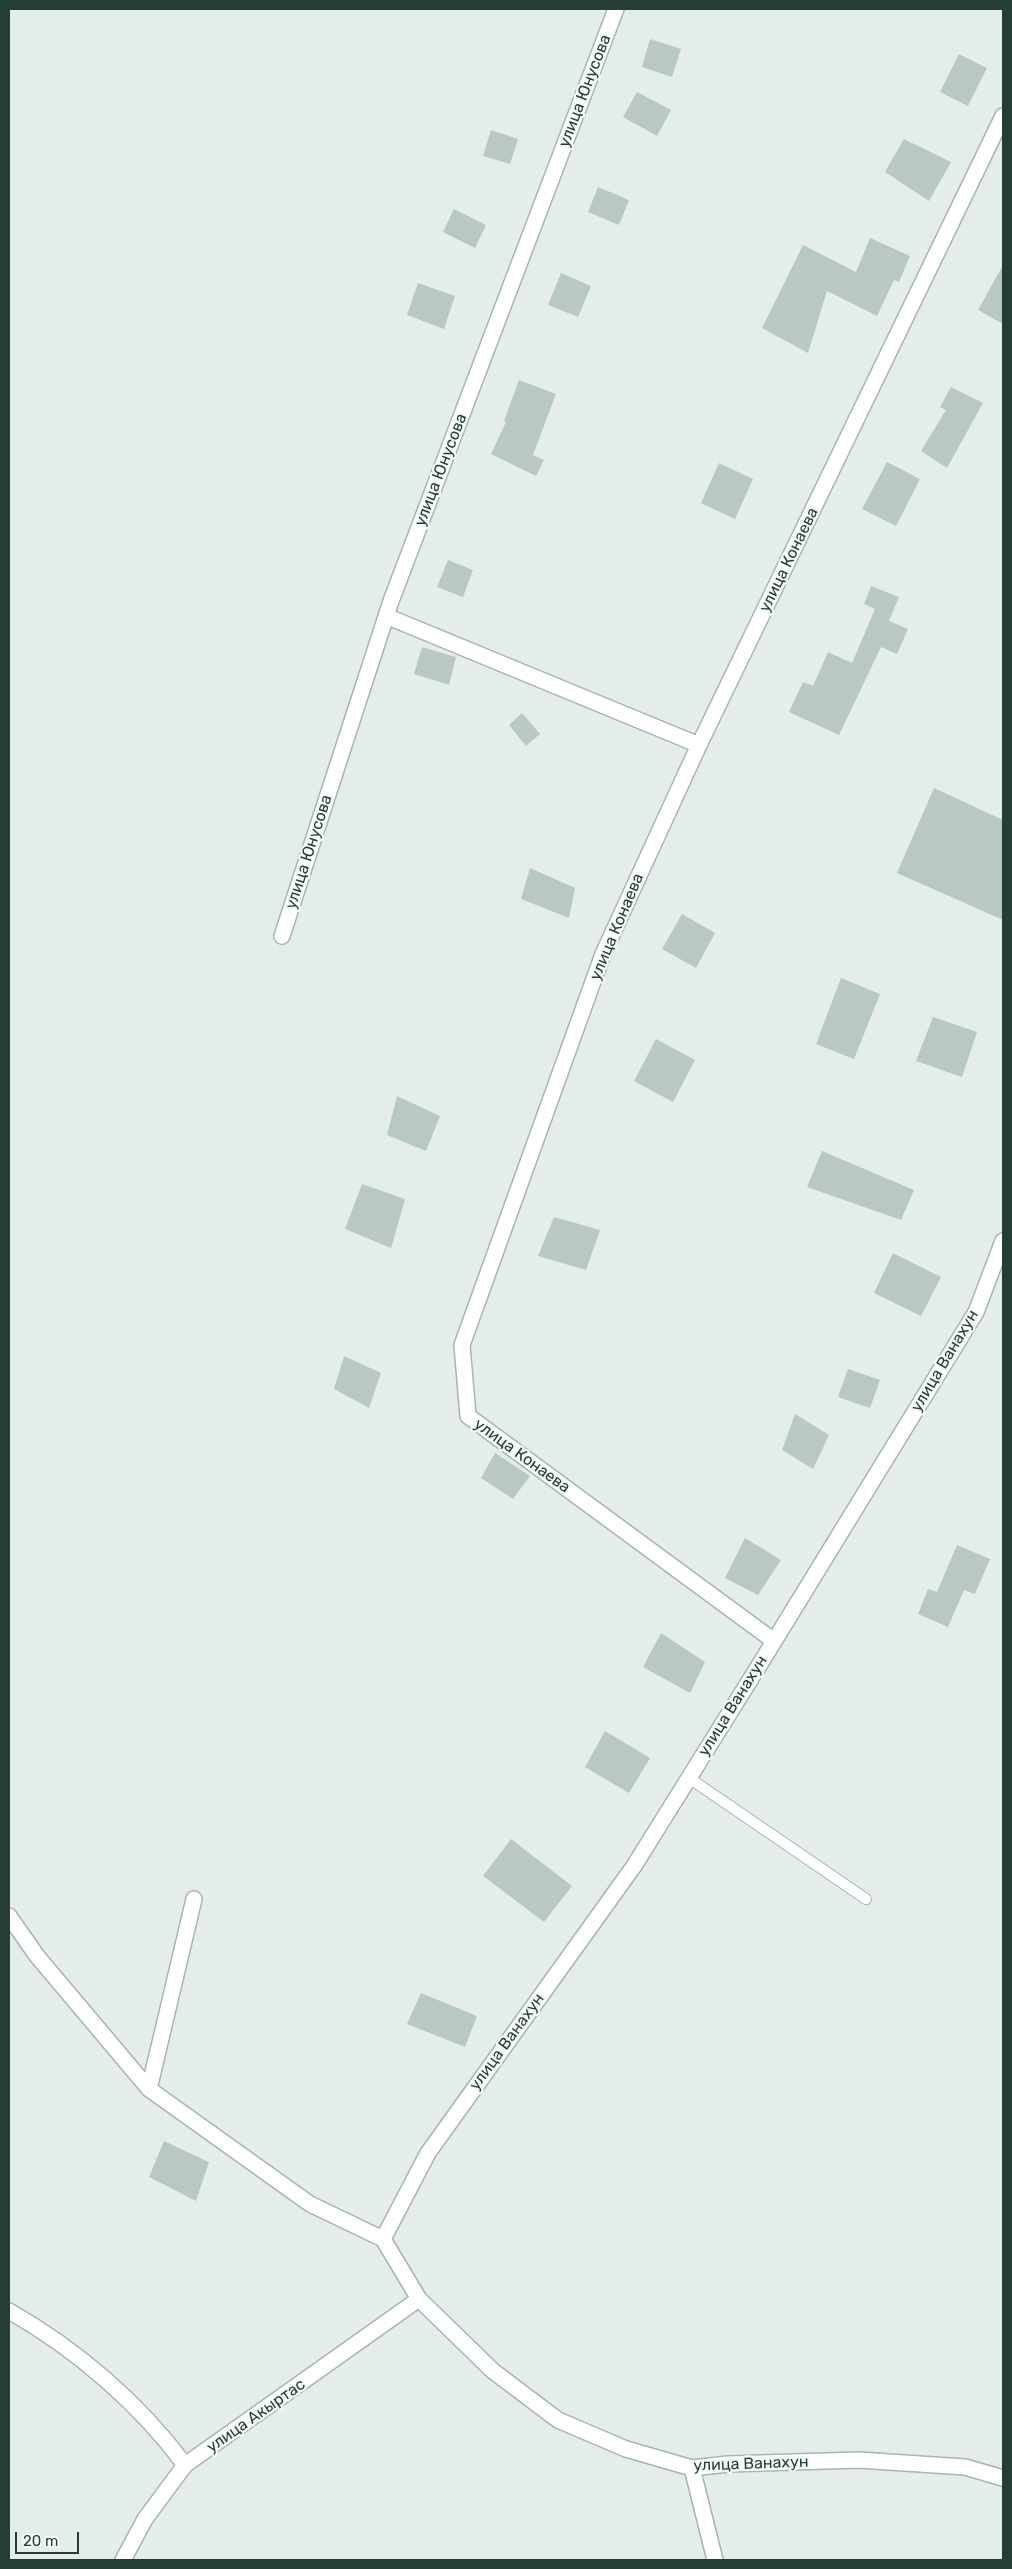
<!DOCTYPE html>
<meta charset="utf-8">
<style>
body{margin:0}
#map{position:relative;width:1012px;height:2569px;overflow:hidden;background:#e4ede9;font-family:Rubik,sans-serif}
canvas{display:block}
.frame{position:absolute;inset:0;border:10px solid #243e35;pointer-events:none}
.scale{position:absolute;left:15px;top:2532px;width:64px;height:22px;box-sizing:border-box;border:2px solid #243e35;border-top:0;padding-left:6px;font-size:15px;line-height:18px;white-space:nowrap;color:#243e35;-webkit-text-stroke:4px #f5faf7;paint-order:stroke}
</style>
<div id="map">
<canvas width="1012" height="2569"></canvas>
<div class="frame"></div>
<div class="scale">20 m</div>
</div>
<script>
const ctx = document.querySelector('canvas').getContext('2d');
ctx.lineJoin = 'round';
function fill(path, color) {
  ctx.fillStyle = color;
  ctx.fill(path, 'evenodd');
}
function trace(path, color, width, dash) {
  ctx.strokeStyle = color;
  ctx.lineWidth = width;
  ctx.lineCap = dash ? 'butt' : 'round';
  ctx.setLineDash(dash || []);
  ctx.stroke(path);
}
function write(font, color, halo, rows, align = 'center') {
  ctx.font = font + ' Rubik,sans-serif';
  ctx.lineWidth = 4.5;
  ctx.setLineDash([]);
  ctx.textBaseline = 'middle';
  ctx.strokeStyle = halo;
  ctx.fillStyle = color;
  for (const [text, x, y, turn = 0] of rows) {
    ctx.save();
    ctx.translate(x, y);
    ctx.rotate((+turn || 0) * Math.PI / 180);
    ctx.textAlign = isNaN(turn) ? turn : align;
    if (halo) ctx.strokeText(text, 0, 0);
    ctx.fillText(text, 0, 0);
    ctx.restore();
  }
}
fill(new Path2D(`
 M 650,39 L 681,49 L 672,77 L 642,67 Z
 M 959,54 L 987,68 L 968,106 L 940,92 Z
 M 637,92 L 671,110 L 657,136 L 623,117 Z
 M 491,130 L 518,139 L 510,164 L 483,156 Z
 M 904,139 L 951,162 L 929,201 L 885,172 Z
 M 598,187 L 629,200 L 619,225 L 588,212 Z
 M 454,209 L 486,225 L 475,248 L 443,232 Z
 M 870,238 L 910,256 L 899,282 L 894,280 L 877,316 L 827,291 L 808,353 L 762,328 L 803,245 L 856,272 Z
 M 1003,265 L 1003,324 L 978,310 Z
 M 561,273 L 591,286 L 578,317 L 548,305 Z
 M 418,283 L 455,296 L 444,329 L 407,315 Z
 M 519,380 L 556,394 L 533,455 L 544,460 L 536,476 L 491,454 L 506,422 L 504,421 Z
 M 951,387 L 983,403 L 947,468 L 921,451 L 946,410 L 940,407 Z
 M 887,462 L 920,479 L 896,526 L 862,509 Z
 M 719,463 L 753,479 L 735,519 L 701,503 Z
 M 448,560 L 473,570 L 463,597 L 437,587 Z
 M 871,586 L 899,597 L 889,621 L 908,629 L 897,654 L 881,647 L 839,735 L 789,712 L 803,682 L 813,686 L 828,652 L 852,663 L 875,609 L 864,604 Z
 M 422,647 L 456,657 L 449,685 L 414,674 Z
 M 522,713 L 540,734 L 526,746 L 509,725 Z
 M 934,788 L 1003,820 L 1003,920 L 897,873 Z
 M 530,868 L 575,888 L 569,918 L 521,899 Z
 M 682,914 L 715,933 L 696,968 L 662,949 Z
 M 841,978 L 880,994 L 854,1059 L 816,1044 Z
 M 933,1017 L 977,1032 L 962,1077 L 916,1061 Z
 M 656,1039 L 695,1060 L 673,1102 L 634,1081 Z
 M 397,1096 L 440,1116 L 426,1151 L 387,1135 Z
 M 822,1151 L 914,1190 L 901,1220 L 807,1187 Z
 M 362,1184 L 405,1199 L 391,1248 L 345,1229 Z
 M 554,1217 L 600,1230 L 586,1270 L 538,1256 Z
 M 893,1253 L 941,1277 L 921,1316 L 874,1293 Z
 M 344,1356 L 381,1373 L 369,1408 L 334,1389 Z
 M 848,1369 L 880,1380 L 870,1408 L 838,1397 Z
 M 795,1414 L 829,1435 L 813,1469 L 782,1450 Z
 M 495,1453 L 530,1476 L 513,1499 L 481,1478 Z
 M 745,1538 L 781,1560 L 758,1595 L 725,1578 Z
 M 957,1545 L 990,1559 L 975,1594 L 964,1590 L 948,1627 L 918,1614 L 928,1589 L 937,1592 Z
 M 661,1633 L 705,1662 L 690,1693 L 643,1667 Z
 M 605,1731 L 650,1758 L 629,1793 L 585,1767 Z
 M 511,1839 L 572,1886 L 544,1922 L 483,1876 Z
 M 421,1993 L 477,2016 L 465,2047 L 407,2024 Z
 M 164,2141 L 209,2162 L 196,2201 L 149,2177 Z`), '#b9c8c1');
const service = new Path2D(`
 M 689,1778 L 866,1899`);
const minor = new Path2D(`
 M 386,616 L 699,745
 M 282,936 L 391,601 L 616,9
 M 1003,1241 L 976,1312 L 765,1656 L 634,1866 L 428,2153 L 383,2239 L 419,2299 L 493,2371 L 558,2420 L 626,2449 L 692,2468 L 728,2464 L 859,2460 L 965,2467 L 1003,2478
 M 774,1641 L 468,1416 L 462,1345 L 603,954 L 699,745 L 1003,116
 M 9,1916 L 37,1956 L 149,2089 L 310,2204 L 383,2239
 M 149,2089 L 194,1899
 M 9,2311 C 76,2349 139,2403 185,2465
 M 692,2468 L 715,2560
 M 123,2560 L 145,2519 L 185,2465 L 419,2299`);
trace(service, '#a7b5af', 12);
trace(minor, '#a7b5af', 18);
trace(service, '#fff', 10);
trace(minor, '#fff', 15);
write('16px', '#243e35', '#f5faf7', [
 ["улица Юнусова",585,91,-69],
 ["улица Юнусова",441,470,-69],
 ["улица Конаева",789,560,-64],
 ["улица Юнусова",309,852,-72],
 ["улица Конаева",617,927,-67],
 ["улица Ванахун",945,1361,-59],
 ["улица Конаева",522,1456,36],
 ["улица Ванахун",733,1706,-58],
 ["улица Ванахун",507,2042,-54],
 ["улица Акыртас",256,2416,-35],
 ["улица Ванахун",751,2464,-2]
]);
</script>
